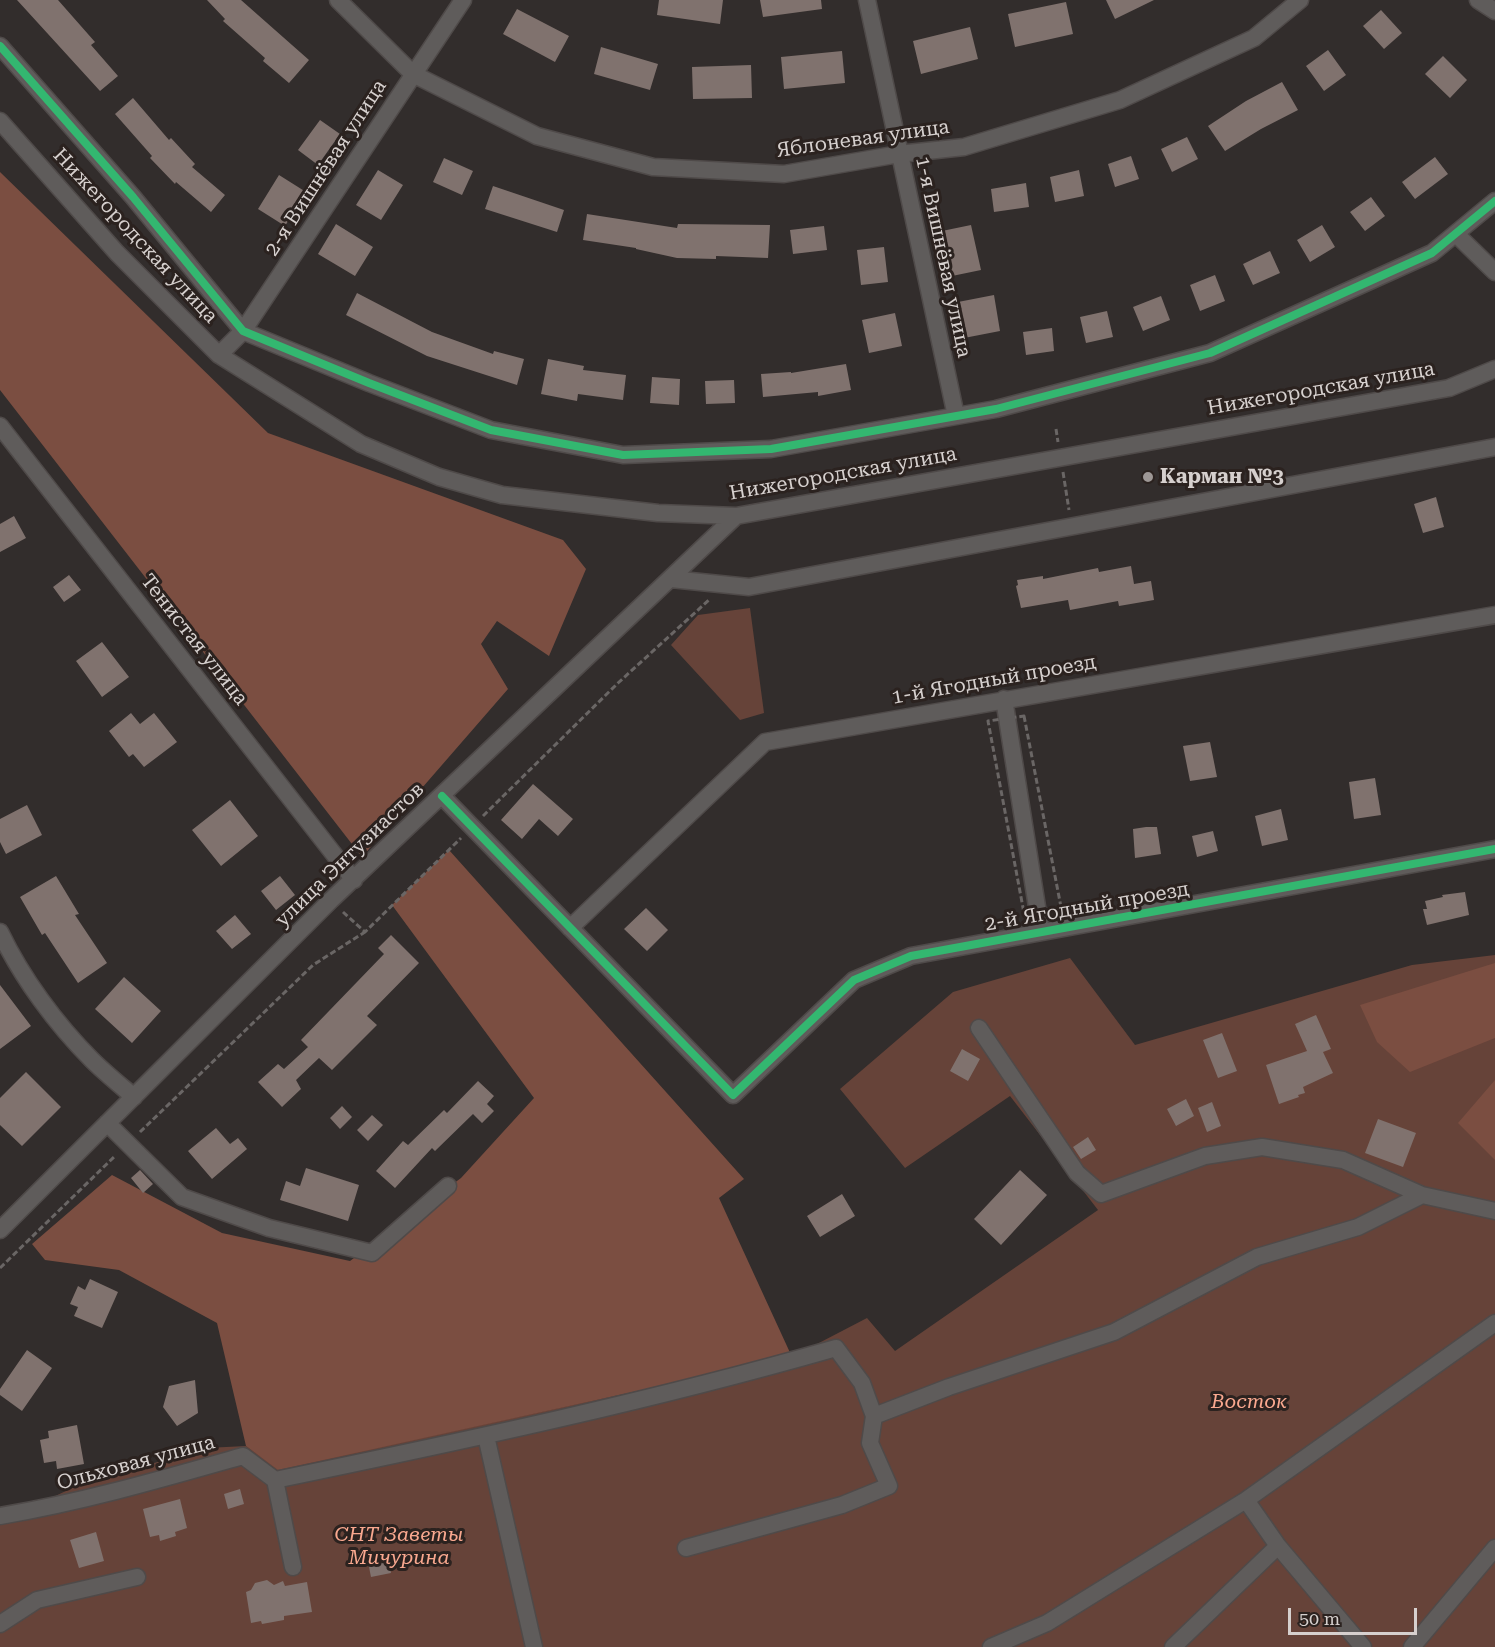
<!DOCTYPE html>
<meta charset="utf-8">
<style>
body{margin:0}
#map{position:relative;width:1495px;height:1647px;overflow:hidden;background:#322d2c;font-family:"Roboto Serif",serif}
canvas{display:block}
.scale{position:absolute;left:1288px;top:1608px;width:129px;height:27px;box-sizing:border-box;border:3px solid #d6d0ce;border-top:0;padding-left:8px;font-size:18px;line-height:21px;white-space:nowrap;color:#d6d0ce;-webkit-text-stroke:4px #2b221f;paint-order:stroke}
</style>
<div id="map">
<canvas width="1495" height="1647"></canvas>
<div class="scale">50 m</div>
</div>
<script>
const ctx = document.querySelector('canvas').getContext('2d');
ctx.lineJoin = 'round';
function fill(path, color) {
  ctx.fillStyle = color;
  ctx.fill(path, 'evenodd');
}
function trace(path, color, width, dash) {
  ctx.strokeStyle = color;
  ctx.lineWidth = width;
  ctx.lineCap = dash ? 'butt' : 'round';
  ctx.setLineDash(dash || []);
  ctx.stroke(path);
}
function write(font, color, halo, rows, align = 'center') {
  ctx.font = font + ' "Roboto Serif",serif';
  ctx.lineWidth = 6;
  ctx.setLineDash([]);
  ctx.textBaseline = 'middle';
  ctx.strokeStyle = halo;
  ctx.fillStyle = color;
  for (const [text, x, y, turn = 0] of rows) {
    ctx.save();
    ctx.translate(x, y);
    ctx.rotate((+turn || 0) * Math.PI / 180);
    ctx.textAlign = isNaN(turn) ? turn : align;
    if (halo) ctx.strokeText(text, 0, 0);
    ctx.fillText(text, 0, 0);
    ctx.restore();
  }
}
fill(new Path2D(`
 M 750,608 L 764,713 L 740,720 L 671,645 L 698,615 Z
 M 1495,955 L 1495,1647 L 0,1647 L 0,1523 L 78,1485 L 206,1448 L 246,1446 L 278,1469 L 792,1357 L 867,1318 L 895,1351 L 1098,1210 L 1010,1096 L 905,1168 L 840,1089 L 953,992 L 1070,958 L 1135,1045 L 1412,965 Z`), '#664339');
fill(new Path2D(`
 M 0,172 L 268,433 L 563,540 L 586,569 L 549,656 L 497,621 L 481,644 L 508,689 L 362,857 L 0,390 Z
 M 449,850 L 744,1179 L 719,1198 L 792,1357 L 278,1470 L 246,1446 L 217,1323 L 119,1270 L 45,1260 L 32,1244 L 112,1175 L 222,1233 L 350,1261 L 461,1178 L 534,1098 L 392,905 Z
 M 1495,963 L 1495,1038 L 1410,1072 L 1377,1042 L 1360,1005 Z
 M 1495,1080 L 1495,1160 L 1458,1123 Z`), '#7b4e41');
fill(new Path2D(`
 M 17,0 L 58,0 L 95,42 L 91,45 L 118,76 L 100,91 Z
 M 207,0 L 241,0 L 309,60 L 289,83 L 263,61 L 265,58 L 223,21 L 225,19 Z
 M 659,0 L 723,0 L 720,24 L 657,15 Z
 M 760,0 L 821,0 L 822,9 L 763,17 Z
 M 1106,0 L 1154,0 L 1115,19 Z
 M 1066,2 L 1073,34 L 1015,47 L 1008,14 Z
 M 517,9 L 569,36 L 555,62 L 503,34 Z
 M 1381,10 L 1402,33 L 1384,49 L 1363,26 Z
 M 970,27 L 978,59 L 921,74 L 913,41 Z
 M 601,47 L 658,64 L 650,90 L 594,74 Z
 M 1328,50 L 1346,75 L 1324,91 L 1306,66 Z
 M 842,51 L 845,83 L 784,89 L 781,57 Z
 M 1443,56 L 1467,80 L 1450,98 L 1425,74 Z
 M 751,65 L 752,98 L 693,99 L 692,67 Z
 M 1282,82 L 1298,110 L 1261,129 L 1225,151 L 1208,126 L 1246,101 Z
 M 133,98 L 169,140 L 171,138 L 195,164 L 192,167 L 225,195 L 211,212 L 176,182 L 175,184 L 150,158 L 152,156 L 115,114 Z
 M 320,120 L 340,134 L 318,165 L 298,150 Z
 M 1187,137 L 1198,159 L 1172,172 L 1161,149 Z
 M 1131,156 L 1139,179 L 1115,187 L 1108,164 Z
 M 1435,157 L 1448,174 L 1415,199 L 1402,182 Z
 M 444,158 L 473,171 L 462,195 L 433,182 Z
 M 378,170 L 403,185 L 381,220 L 356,205 Z
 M 1079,170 L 1084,196 L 1055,202 L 1050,177 Z
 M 279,175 L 306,192 L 285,226 L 258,209 Z
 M 1026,183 L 1029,207 L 994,212 L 991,189 Z
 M 493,186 L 564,210 L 557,232 L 485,209 Z
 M 1371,197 L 1385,216 L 1365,231 L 1350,212 Z
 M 587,214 L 677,228 L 678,224 L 770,225 L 768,258 L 716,256 L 716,259 L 677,258 L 636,249 L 636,248 L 583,240 Z
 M 336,224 L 373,247 L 355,276 L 318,254 Z
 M 971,225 L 981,270 L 952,276 L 942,231 Z
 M 1322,225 L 1335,247 L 1310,262 L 1297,240 Z
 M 824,226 L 827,250 L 793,254 L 790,230 Z
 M 884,247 L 888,282 L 861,285 L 857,250 Z
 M 1270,251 L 1280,273 L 1253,285 L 1243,264 Z
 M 1215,275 L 1225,301 L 1200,311 L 1190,285 Z
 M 357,293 L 432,332 L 493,354 L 494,351 L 524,359 L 517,385 L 427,356 L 346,315 Z
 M 994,295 L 1000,331 L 964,338 L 958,302 Z
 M 1161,296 L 1170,320 L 1143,331 L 1133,307 Z
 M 1107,311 L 1113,337 L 1086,343 L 1080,317 Z
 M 895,313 L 902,346 L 869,353 L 862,320 Z
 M 1052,328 L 1054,351 L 1026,355 L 1023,332 Z
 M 548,359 L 584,366 L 583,370 L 626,375 L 623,400 L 578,394 L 577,401 L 541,394 Z
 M 846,364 L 851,390 L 818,396 L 818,392 L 763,397 L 761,374 L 791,372 L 791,373 Z
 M 652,377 L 680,379 L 679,405 L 650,403 Z
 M 734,380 L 735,403 L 706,404 L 705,381 Z
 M 1436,497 L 1444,527 L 1423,533 L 1414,504 Z
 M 14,516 L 26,538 L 0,552 L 0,524 Z
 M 1131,566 L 1134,584 L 1151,581 L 1154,600 L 1119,606 L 1118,601 L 1070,610 L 1068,600 L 1021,608 L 1016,586 L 1018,585 L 1017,580 L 1043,576 L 1043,579 L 1098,568 L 1099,572 Z
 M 69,575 L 81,590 L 64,602 L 53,587 Z
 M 102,642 L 129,677 L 102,697 L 76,661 Z
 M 131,713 L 140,724 L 154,713 L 177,742 L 144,767 L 133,754 L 129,757 L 109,731 Z
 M 1210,742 L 1217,777 L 1190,781 L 1183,746 Z
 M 1375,778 L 1381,815 L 1354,819 L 1349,782 Z
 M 533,784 L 573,819 L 558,836 L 539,819 L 522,839 L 501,820 Z
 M 230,800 L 258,836 L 221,866 L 192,830 Z
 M 27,805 L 42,835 L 6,854 L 0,842 L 0,819 Z
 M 1281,809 L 1288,840 L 1262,846 L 1255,816 Z
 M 1146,827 L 1157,827 L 1161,854 L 1135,858 L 1133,829 Z
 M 1213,831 L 1218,851 L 1197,857 L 1192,836 Z
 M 56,876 L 79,914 L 75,915 L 107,963 L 78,983 L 45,933 L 42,935 L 20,897 Z
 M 280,876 L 295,895 L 276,910 L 261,891 Z
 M 1465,892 L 1469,915 L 1427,925 L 1423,909 L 1427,909 L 1425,901 L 1443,897 L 1442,895 Z
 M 646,908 L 668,930 L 647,951 L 624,929 Z
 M 235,915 L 251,934 L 232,949 L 216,931 Z
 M 391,935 L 419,963 L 367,1016 L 377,1025 L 332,1070 L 319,1058 L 296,1080 L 301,1089 L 282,1107 L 258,1082 L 278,1064 L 284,1069 L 308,1047 L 301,1040 L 384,954 L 378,948 Z
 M 124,977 L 161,1011 L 132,1043 L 95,1009 Z
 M 0,985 L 31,1026 L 0,1049 Z
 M 1316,1015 L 1331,1049 L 1323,1052 L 1333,1073 L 1303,1087 L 1305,1093 L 1298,1095 L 1299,1097 L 1279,1104 L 1266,1065 L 1307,1051 L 1295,1024 Z
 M 1222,1033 L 1237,1071 L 1218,1078 L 1203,1040 Z
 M 962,1049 L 980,1059 L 968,1081 L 950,1071 Z
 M 26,1072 L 61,1107 L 22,1146 L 0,1125 L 0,1098 Z
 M 478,1081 L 494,1096 L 487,1104 L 494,1111 L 482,1123 L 473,1114 L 435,1151 L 432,1148 L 395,1188 L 376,1171 L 403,1141 L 408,1145 L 444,1110 L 447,1113 Z
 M 1186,1099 L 1194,1116 L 1176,1126 L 1167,1109 Z
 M 1212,1102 L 1221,1126 L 1207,1132 L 1198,1108 Z
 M 342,1106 L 352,1117 L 340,1129 L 330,1118 Z
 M 372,1115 L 383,1125 L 368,1141 L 357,1130 Z
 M 1378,1119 L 1416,1133 L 1403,1167 L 1365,1153 Z
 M 216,1128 L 230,1144 L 238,1138 L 247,1149 L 212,1179 L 188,1151 Z
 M 1088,1137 L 1096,1150 L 1081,1159 L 1073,1147 Z
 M 306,1168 L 359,1185 L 348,1221 L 280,1200 L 286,1181 L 300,1186 Z
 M 140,1170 L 153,1184 L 143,1193 L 131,1178 Z
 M 1020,1170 L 1047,1195 L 1001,1245 L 974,1219 Z
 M 842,1194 L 855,1216 L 820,1237 L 807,1216 Z
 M 90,1279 L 118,1292 L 102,1328 L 74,1316 L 78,1307 L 70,1304 L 78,1286 L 85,1290 Z
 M 27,1350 L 52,1368 L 22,1411 L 0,1395 L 0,1389 Z
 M 195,1380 L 198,1413 L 177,1426 L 163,1407 L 169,1386 Z
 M 77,1425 L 84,1464 L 57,1469 L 56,1461 L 44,1463 L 40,1440 L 49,1438 L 48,1431 Z
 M 240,1489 L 244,1504 L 228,1509 L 224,1494 Z
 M 180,1499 L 187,1528 L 175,1532 L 176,1536 L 160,1541 L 159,1535 L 150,1537 L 143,1509 Z
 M 96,1532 L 104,1561 L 79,1568 L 70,1540 Z
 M 388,1558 L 391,1573 L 371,1577 L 368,1562 Z
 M 267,1580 L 274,1585 L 283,1581 L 285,1586 L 307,1582 L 312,1612 L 284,1616 L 284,1620 L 262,1624 L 261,1621 L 251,1623 L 246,1592 L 251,1590 L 255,1583 Z`), '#80726e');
const minor = new Path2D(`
 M 338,0 L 413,74 L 537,136 L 653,167 L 784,174 L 899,154 L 964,147 L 1120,100 L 1254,38 L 1300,0
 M 867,0 L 956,416
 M 1478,0 L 1495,11
 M 0,46 L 133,197 L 243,331 L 369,383 L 491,430 L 623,455 L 771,449 L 996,409 L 1210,353 L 1432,253 L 1495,201
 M 0,121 L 117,253 L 219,355 L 361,444 L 439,477 L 502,495 L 658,513 L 736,516 L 1449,388 L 1495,369
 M 1456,234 L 1495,272
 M 219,355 L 243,331 L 463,0
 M 0,426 L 354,880
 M 671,579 L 749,587 L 1495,447
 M 1004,699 L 1041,932
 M 442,796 L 733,1095 L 854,980 L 911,956 L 1495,849
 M 570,928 L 765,742 L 1495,615
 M 0,932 C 22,978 56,1024 92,1060 C 105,1073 120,1085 134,1097
 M 979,1028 L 1077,1173 L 1101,1194 L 1205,1156 L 1262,1147 L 1343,1160 L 1422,1195 L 1495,1211
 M 107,1123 L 182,1197 L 269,1228 L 372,1253 L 448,1186
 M 0,1230 L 331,900 L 736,516
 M 486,1436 L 534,1647
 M 275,1480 C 464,1441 651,1401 836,1348 L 862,1383 L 874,1416 L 949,1387 L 1114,1332 L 1257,1257 L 1358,1227 L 1422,1195
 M 275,1480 L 293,1567
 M 1246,1500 L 1278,1546 L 1363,1647
 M 0,1516 C 83,1502 162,1479 243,1456 L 275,1480
 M 686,1548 L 842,1505 L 889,1486 L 870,1443 L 874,1416
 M 0,1624 L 37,1600 L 137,1577
 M 991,1647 L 1047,1623 L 1246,1500 L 1495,1323
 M 1173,1647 L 1278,1546
 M 1412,1647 L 1495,1548`);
trace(minor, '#4f4a49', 19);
trace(new Path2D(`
 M 1056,429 L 1058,442
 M 1063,472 L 1069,510
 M 1024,716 L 1061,907 L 1024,913 L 988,721 Z
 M 483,816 L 618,683 L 710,599
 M 343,912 L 365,932 L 461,838
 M 140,1132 L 313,965 L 365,932
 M 0,1268 L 116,1155`), '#6a6665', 3, [6, 3]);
trace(minor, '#5f5c5b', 16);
trace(new Path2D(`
 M 0,46 L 133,197 L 243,331 L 369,383 L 491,430 L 623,455 L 771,449 L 996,409 L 1210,353 L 1432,253 L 1495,201
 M 442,796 L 733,1095 L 854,980 L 911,956 L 1495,849`), '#33b770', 8);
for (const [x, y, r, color] of [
 [1148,477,6,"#9d9795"]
]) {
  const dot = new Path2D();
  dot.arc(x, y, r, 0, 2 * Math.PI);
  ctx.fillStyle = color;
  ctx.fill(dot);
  trace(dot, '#2b221f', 2);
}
write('20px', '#d6d0ce', '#2b221f', [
 ["Яблоневая улица",863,139,-8],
 ["2-я Вишнёвая улица",326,168,-57],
 ["Нижегородская улица",135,236,47],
 ["1-я Вишнёвая улица",943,257,78],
 ["Нижегородская улица",1321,389,-10],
 ["Нижегородская улица",843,474,-10],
 ["Тенистая улица",194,640,52],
 ["1-й Ягодный проезд",994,680,-10],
 ["улица Энтузиастов",350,855,-44],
 ["2-й Ягодный проезд",1087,907,-10],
 ["Ольховая улица",136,1463,-15]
]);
write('bold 20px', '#d6d0ce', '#2b221f', [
 ["Карман №3",1160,477]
], 'left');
write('italic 20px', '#f9a88f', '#2b221f', [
 ["Восток",1249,1402],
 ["СНТ Заветы",399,1535],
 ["Мичурина",399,1558]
]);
</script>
